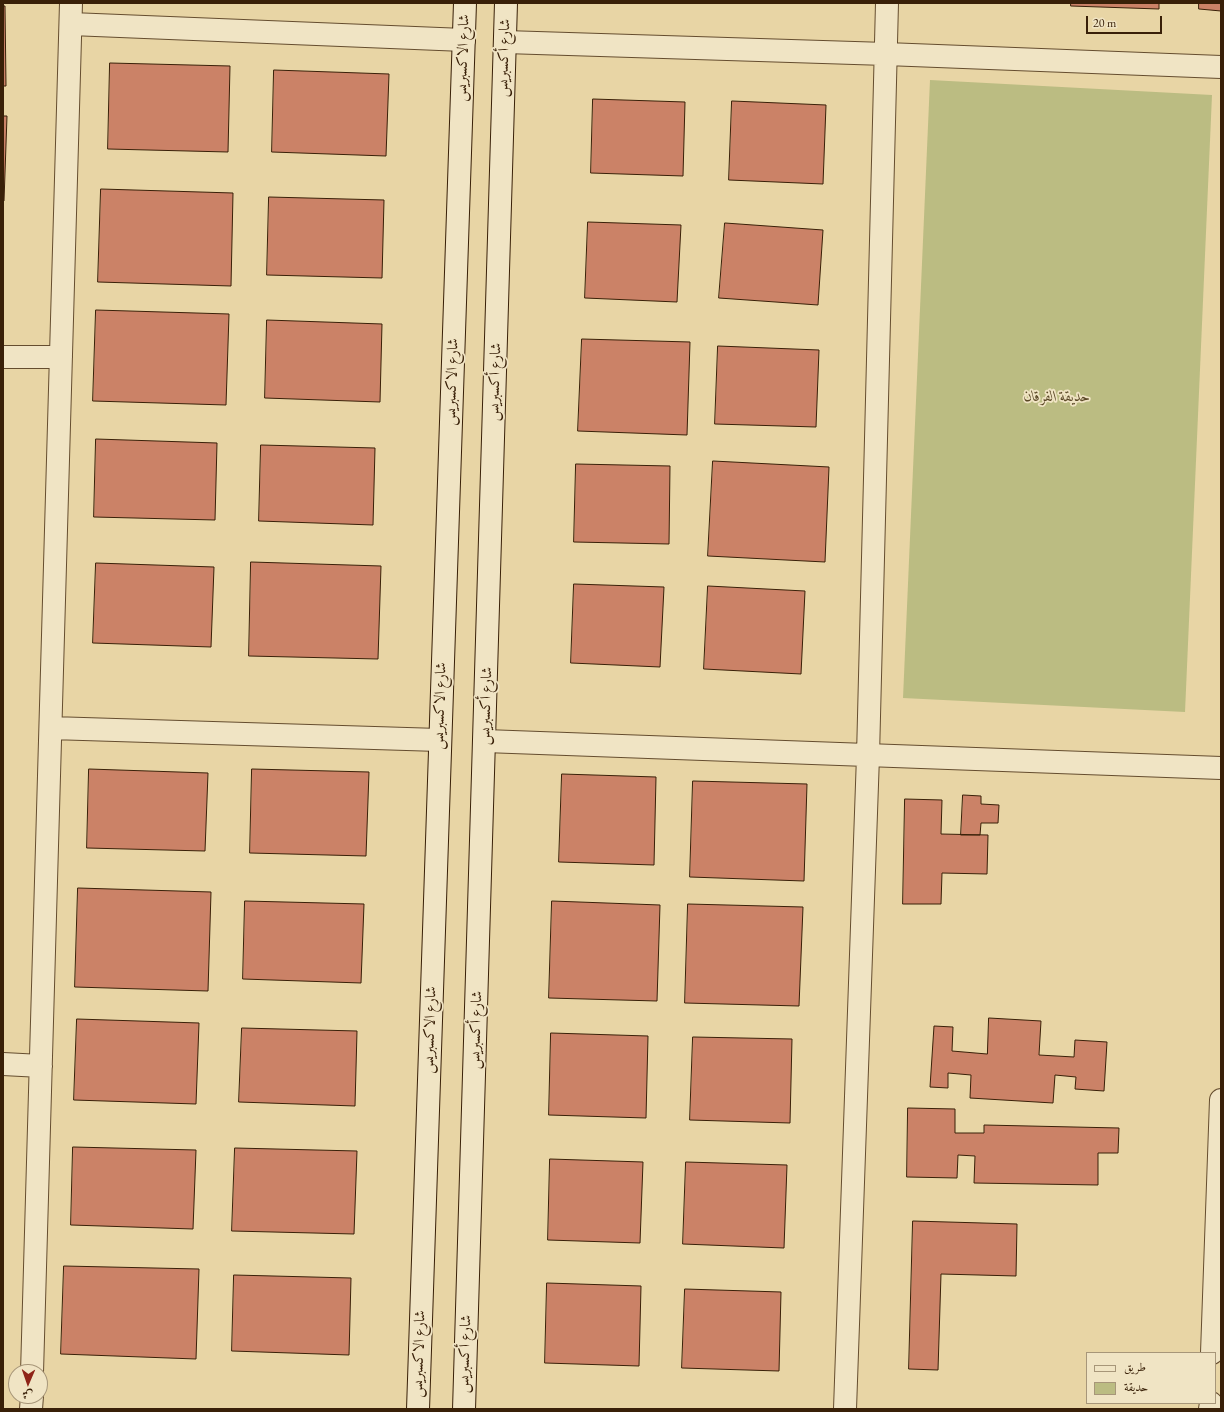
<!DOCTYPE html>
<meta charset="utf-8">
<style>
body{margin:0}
#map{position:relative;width:1224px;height:1412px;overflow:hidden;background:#e8d5a5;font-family:"EB Garamond",Amiri,serif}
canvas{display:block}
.frame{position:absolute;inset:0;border:4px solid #392008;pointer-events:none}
.legend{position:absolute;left:1086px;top:1352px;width:130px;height:52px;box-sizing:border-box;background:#f0e4c4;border:1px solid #a79679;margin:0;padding:5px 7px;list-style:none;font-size:12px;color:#392008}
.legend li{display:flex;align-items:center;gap:8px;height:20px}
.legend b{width:20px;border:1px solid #a79679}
.north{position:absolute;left:8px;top:1364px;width:40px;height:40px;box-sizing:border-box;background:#f0e4c4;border:1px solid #a79679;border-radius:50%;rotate:182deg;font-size:11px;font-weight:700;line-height:16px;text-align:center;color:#392008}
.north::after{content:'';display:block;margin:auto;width:14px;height:18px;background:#8f2418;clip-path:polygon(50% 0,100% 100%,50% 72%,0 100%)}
.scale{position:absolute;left:1086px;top:16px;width:76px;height:18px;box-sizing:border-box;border:2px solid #392008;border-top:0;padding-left:5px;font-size:12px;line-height:14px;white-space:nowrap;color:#392008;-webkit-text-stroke:3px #f0e4c4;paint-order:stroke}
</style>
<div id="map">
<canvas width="1224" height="1412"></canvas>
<div class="frame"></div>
<ul class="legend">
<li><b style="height:5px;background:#f0e4c4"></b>طريق</li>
<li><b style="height:11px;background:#bbbc82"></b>حديقة</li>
</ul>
<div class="north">ش</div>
<div class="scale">20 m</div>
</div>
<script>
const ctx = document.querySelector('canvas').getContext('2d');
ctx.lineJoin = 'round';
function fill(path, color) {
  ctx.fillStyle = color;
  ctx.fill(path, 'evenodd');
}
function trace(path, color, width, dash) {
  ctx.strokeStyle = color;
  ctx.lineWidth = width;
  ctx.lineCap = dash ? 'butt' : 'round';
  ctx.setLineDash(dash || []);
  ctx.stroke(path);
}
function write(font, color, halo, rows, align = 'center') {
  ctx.font = font + ' "EB Garamond",Amiri,serif';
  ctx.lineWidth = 3.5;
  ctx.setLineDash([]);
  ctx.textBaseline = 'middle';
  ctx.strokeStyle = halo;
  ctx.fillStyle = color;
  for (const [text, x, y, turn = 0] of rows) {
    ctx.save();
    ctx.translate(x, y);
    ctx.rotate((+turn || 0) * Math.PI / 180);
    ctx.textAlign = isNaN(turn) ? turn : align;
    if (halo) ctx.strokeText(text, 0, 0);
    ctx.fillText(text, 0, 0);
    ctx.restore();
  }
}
fill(new Path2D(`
 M 930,80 L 1212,95 L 1185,712 L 903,698 Z`), '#bbbc82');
const building = new Path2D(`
 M 1071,3 L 1159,3 L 1159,9 L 1071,6 Z
 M 1199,3 L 1221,3 L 1221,11 L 1199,9 Z
 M 3,6 L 5,6 L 6,86 L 3,86 Z
 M 110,63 L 230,66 L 228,152 L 108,149 Z
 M 274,70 L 389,74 L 386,156 L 272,152 Z
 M 593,99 L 685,102 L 683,176 L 591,173 Z
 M 732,101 L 826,105 L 823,184 L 729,180 Z
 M 3,116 L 7,116 L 4,201 L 3,201 Z
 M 101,189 L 233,193 L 231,286 L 98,282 Z
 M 269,197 L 384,200 L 382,278 L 267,275 Z
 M 588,222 L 681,225 L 677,302 L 585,298 Z
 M 725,223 L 823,230 L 818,305 L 719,298 Z
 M 96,310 L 229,314 L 226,405 L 93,401 Z
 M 267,320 L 382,324 L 380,402 L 265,398 Z
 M 582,339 L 690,342 L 687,435 L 578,431 Z
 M 718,346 L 819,350 L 816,427 L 715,424 Z
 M 96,439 L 217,443 L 215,520 L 94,517 Z
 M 261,445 L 375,448 L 373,525 L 259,521 Z
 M 713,461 L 829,467 L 825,562 L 708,556 Z
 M 576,464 L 670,466 L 669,544 L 574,542 Z
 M 251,562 L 381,566 L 378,659 L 249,656 Z
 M 96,563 L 214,567 L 211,647 L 93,643 Z
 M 574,584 L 664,587 L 660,667 L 571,663 Z
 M 708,586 L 805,591 L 801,674 L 704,669 Z
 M 89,769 L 208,773 L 205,851 L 87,848 Z
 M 252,769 L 369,772 L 366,856 L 250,853 Z
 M 562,774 L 656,777 L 654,865 L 559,862 Z
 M 693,781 L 807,784 L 804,881 L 690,877 Z
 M 963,795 L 981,796 L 981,804 L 999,805 L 998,823 L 981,823 L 980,835 L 961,835 Z
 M 905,799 L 942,800 L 941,834 L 988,835 L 987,874 L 942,873 L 941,904 L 903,904 Z
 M 78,888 L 211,892 L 208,991 L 75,987 Z
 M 245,901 L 364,904 L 361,983 L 243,979 Z
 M 552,901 L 660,905 L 657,1001 L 549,998 Z
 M 688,904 L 803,907 L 799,1006 L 685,1003 Z
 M 989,1018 L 1041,1021 L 1039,1055 L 1074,1057 L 1075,1040 L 1107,1042 L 1104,1091 L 1075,1089 L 1076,1077 L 1055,1075 L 1053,1103 L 970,1098 L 971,1075 L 948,1073 L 948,1088 L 930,1087 L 934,1026 L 953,1027 L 952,1051 L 987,1054 Z
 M 77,1019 L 199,1023 L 196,1104 L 74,1100 Z
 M 242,1028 L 357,1031 L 355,1106 L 239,1102 Z
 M 551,1033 L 648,1036 L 646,1118 L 549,1115 Z
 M 693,1037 L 792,1039 L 790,1123 L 690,1120 Z
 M 908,1108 L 955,1109 L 955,1133 L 984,1133 L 984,1125 L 1119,1128 L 1118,1153 L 1098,1153 L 1098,1185 L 974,1183 L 975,1156 L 958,1155 L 957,1178 L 907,1177 Z
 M 73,1147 L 196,1150 L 193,1229 L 71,1225 Z
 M 235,1148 L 357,1151 L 354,1234 L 232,1231 Z
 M 550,1159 L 643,1162 L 640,1243 L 548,1240 Z
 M 686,1162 L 787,1165 L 784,1248 L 683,1244 Z
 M 913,1221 L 1017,1224 L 1016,1276 L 941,1274 L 938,1370 L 909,1369 Z
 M 64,1266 L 199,1269 L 196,1359 L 61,1354 Z
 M 234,1275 L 351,1278 L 349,1355 L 232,1351 Z
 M 547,1283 L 641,1286 L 639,1366 L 545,1363 Z
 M 685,1289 L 781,1292 L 779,1371 L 682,1368 Z`);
fill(building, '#cb8267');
trace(building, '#392008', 1);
const street = new Path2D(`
 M 71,24 L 464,40
 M 505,42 L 886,54 L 1221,67
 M 3,357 L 61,357
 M 51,728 L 439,740
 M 485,741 L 1221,768
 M 3,1064 L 41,1066
 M 1212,1353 L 1221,1100
 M 32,1372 L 71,3
 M 31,1409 L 32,1396
 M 845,1409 L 868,756 L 887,3
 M 1210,1409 L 1211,1403`);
const secondary = new Path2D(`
 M 418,1409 L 465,3
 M 464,1409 L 506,3`);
trace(street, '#654d2f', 24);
trace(secondary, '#392008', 24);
trace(street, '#f0e4c4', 22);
trace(secondary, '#f0e4c4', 22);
write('15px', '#392008', '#f0e4c4', [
 ["شارع الاكسبريس",463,58,-88],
 ["شارع أكسبريس",504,58,-88],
 ["شارع الاكسبريس",452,382,-88],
 ["شارع أكسبريس",495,382,-88],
 ["شارع الاكسبريس",440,706,-88],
 ["شارع أكسبريس",486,706,-88],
 ["شارع الاكسبريس",430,1030,-88],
 ["شارع أكسبريس",476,1030,-88],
 ["شارع الاكسبريس",419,1354,-88],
 ["شارع أكسبريس",465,1354,-88]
]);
write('italic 15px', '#5a4726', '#f0e4c4', [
 ["حديقة الفرقان",1057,397]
]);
</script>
